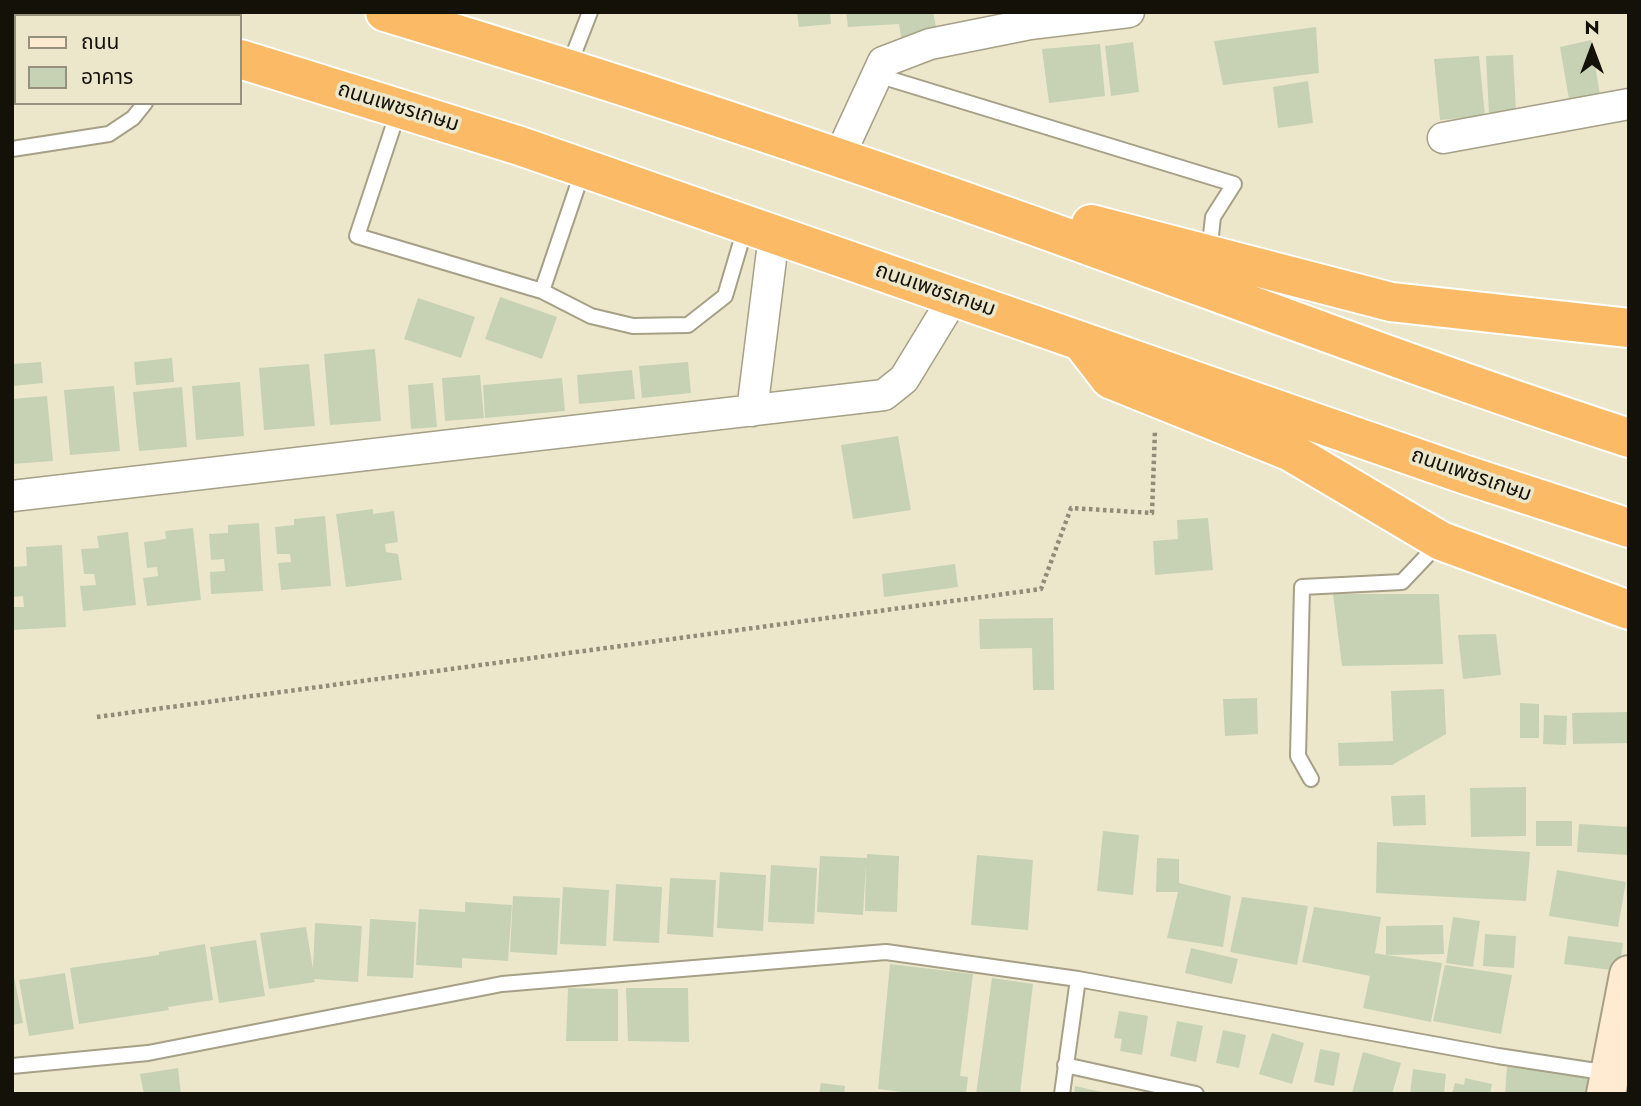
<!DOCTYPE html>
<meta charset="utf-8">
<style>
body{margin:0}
#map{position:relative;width:1641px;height:1106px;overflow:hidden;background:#ece7cb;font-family:Jost,"Noto Sans Thai",sans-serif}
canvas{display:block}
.frame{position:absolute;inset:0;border:14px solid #131108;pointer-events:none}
.legend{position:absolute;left:14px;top:14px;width:228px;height:91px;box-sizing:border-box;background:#ece7cb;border:2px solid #95917d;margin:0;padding:9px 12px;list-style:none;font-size:21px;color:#131108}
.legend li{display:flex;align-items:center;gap:14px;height:35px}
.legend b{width:35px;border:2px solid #95917d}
.north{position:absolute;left:1557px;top:14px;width:70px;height:70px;-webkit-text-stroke:5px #ece7cb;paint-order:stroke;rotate:0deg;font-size:19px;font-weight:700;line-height:28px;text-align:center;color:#131108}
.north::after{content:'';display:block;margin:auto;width:24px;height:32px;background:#131108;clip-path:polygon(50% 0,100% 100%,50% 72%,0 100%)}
</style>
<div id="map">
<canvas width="1641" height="1106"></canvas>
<div class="frame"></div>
<ul class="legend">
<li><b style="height:9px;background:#feebd1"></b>ถนน</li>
<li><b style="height:19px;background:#c7d2b5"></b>อาคาร</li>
</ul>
<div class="north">N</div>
</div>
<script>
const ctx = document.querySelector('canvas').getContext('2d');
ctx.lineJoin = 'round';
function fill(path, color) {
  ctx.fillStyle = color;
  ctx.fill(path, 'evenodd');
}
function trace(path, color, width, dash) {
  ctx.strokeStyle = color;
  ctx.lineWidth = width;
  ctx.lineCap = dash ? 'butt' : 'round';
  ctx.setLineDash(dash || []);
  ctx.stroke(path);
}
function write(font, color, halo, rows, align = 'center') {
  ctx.font = font + ' Jost,"Noto Sans Thai",sans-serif';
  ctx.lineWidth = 7;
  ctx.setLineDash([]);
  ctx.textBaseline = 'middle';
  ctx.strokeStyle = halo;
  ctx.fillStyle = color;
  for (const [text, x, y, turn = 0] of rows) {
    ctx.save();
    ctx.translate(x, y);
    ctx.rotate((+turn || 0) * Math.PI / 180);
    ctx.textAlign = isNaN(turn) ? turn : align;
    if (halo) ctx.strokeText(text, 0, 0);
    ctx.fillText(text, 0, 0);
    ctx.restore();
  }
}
fill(new Path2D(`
 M 797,12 L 830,12 L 831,24 L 799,27 Z
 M 846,12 L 933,12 L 938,36 L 902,42 L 899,24 L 848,27 Z
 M 1316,27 L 1319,73 L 1223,85 L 1214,41 Z
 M 1591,40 L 1601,101 L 1570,105 L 1560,47 Z
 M 1133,42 L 1139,92 L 1111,96 L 1105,46 Z
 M 1100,44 L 1105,96 L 1049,103 L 1042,49 Z
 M 1513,55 L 1516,111 L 1489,114 L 1486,56 Z
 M 1479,56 L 1485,116 L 1440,120 L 1434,59 Z
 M 1308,81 L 1313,123 L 1278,128 L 1273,87 Z
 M 500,297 L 557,317 L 542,359 L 485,339 Z
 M 418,298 L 475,317 L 461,358 L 404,339 Z
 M 375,349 L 381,421 L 330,425 L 324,354 Z
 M 172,358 L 174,382 L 136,385 L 134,362 Z
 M 41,362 L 43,383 L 12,386 L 12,364 Z
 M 688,362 L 691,393 L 642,398 L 639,366 Z
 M 309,364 L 315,426 L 264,430 L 259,368 Z
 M 632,370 L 635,399 L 579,404 L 577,375 Z
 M 480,375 L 484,418 L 445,421 L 442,378 Z
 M 562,378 L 565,411 L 485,418 L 483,385 Z
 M 240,382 L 244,436 L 196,440 L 192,386 Z
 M 433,383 L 437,427 L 411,429 L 408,385 Z
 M 114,386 L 120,451 L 70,455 L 64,390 Z
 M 182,387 L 187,447 L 139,451 L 133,392 Z
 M 47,396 L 53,461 L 12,464 L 12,399 Z
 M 898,436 L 911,510 L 853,519 L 841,445 Z
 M 373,509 L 373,514 L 394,511 L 398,542 L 385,544 L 386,552 L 398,554 L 402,580 L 346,587 L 336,514 Z
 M 325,516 L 331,586 L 281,590 L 278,563 L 291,562 L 290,554 L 277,554 L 275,527 L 294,525 L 294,519 Z
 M 1208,518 L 1213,570 L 1155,575 L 1153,541 L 1178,539 L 1177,520 Z
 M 259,523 L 263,591 L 211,594 L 210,572 L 225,571 L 224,559 L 211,560 L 209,534 L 228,533 L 228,525 Z
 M 193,528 L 201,600 L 147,606 L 143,578 L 158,576 L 157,567 L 147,568 L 144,542 L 166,539 L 165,531 Z
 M 128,532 L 136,605 L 83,611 L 80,586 L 96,585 L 94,574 L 84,574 L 81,549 L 99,548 L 97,536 Z
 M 62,545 L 66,627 L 12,630 L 12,607 L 24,607 L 23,596 L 12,597 L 12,567 L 27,566 L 26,547 Z
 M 955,564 L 958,587 L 884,597 L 882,574 Z
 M 1333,594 L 1439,594 L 1443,664 L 1342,666 Z
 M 1053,618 L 1054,690 L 1033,690 L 1032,648 L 980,649 L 979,619 Z
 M 1496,634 L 1501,675 L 1463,679 L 1458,635 Z
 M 1444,689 L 1446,734 L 1392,765 L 1339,766 L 1338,743 L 1393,741 L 1391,691 Z
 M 1257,698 L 1258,734 L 1225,736 L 1223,699 Z
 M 1520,703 L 1539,704 L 1539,738 L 1520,738 Z
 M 1628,712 L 1628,743 L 1573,744 L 1572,713 Z
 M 1544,715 L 1567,716 L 1566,745 L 1543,744 Z
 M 1526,787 L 1526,836 L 1471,837 L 1470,788 Z
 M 1425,795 L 1426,825 L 1393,826 L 1391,796 Z
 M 1536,821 L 1572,821 L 1572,846 L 1536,846 Z
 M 1579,824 L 1629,827 L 1629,855 L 1577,852 Z
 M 1103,831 L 1139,835 L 1133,895 L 1097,891 Z
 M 1377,842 L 1530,852 L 1526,901 L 1376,893 Z
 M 867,854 L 899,856 L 897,912 L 865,911 L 866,864 L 863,915 L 817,912 L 820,856 L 867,858 Z
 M 977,855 L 1033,860 L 1028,930 L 971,925 Z
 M 1157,858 L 1179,859 L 1179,883 L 1231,896 L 1223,947 L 1167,938 L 1178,892 L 1156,892 Z
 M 771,865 L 817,868 L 814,924 L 768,922 Z
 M 1557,870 L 1626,882 L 1618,927 L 1549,916 Z
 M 720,872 L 766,875 L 763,931 L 717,928 Z
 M 670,878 L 716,880 L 713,937 L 667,934 Z
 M 616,884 L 662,887 L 659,943 L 613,941 Z
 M 563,887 L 609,890 L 606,946 L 560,944 Z
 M 513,896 L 560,898 L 557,955 L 510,952 Z
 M 1242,897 L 1308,906 L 1297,965 L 1230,952 Z
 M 465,902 L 512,905 L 508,961 L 462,958 L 462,968 L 416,965 L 419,909 L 465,912 Z
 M 1314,907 L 1381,917 L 1373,965 L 1375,953 L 1386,955 L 1386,926 L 1443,925 L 1444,954 L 1386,955 L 1442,963 L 1431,1022 L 1363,1008 L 1370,976 L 1302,962 Z
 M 1453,917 L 1480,921 L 1473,967 L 1446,963 Z
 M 370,919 L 416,922 L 413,978 L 367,976 Z
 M 315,923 L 362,926 L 358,982 L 314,979 L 315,982 L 269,989 L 260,933 L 306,927 L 313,969 Z
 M 1485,934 L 1516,936 L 1514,968 L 1483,966 Z
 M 1568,936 L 1623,943 L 1619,971 L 1564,964 Z
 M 256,940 L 265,996 L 219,1003 L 210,947 Z
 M 205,944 L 213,1000 L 168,1007 L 169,1010 L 79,1024 L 70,968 L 159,955 L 159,952 Z
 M 1191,948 L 1238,959 L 1232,984 L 1185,973 Z
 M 890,964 L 973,974 L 960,1076 L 968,1077 L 966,1094 L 917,1094 L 878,1089 Z
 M 1445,965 L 1512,975 L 1501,1034 L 1433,1021 Z
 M 12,966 L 23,1023 L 12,1025 Z
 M 65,973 L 74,1029 L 29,1036 L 19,980 Z
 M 992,978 L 1033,984 L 1020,1094 L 976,1094 Z
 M 568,988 L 618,989 L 618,1041 L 566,1041 Z
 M 626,988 L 688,988 L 689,1042 L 628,1041 Z
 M 1119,1011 L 1148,1016 L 1142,1055 L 1120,1051 L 1122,1039 L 1114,1038 Z
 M 1177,1021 L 1203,1026 L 1196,1062 L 1170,1056 Z
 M 1223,1030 L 1246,1035 L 1239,1068 L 1216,1063 Z
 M 1272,1033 L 1304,1043 L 1292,1084 L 1259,1074 Z
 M 1320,1049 L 1340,1053 L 1334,1086 L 1314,1082 Z
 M 1363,1052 L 1401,1063 L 1392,1094 L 1352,1093 Z
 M 1507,1067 L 1599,1071 L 1596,1094 L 1505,1094 Z
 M 178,1068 L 181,1094 L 144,1094 L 140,1074 Z
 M 1413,1069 L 1446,1074 L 1444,1094 L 1410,1094 Z
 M 1465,1078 L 1492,1084 L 1490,1094 L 1452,1094 L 1455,1083 L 1464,1085 Z
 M 821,1083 L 845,1086 L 844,1094 L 819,1094 Z
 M 1075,1086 L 1106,1093 L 1106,1094 L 1074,1094 Z`), '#c7d2b5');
const lane = new Path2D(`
 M 569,66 L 590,12
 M 877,75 L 1234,184 L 1213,217 L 1209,253
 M 399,109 L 357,236 L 542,291 L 583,170
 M 12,149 L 109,134 L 133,118 L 145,103
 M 542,291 L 591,316 L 633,326 L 688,325 L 725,296 L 746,225
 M 1311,779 L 1298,756 L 1302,587 L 1402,582 L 1439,543
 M 1065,1065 L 1196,1094
 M 12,1066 L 148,1053 L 502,984 L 886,952 L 1078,979 L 1498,1056 L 1609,1073
 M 1062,1094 L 1078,979`);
const street = new Path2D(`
 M 1443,138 L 1629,104
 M 839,157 L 883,62 L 930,44 L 1030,24 L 1129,12
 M 752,411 L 774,235
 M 12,496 L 884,395 L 904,379 L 954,297`);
const secondary = new Path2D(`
 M 1606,1094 L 1629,975`);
const highway = new Path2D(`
 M 90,12 L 101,16
 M 385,12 C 604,78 822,150 1037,227 C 1234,298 1430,373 1629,438
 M 240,59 L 520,146 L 1466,475 L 1629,528
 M 1091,224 L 1391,302 L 1629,328
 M 1083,344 L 1110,379 L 1289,451 L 1441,541 L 1629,610`);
trace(lane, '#a5a086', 18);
trace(street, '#a5a086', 33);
trace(secondary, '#a5a086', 42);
trace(highway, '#fff', 42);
trace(new Path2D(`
 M 97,717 L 1041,589 L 1071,508 L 1152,513 L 1155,430`), '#908c78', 4.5, [3.5, 3.5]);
trace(lane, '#fff', 14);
trace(street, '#fff', 30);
trace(secondary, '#feebd1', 38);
trace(highway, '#fbbb66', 38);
write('21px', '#131108', '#ece7cb', [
 ["ถนนเพชรเกษม",398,108,17],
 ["ถนนเพชรเกษม",935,291,19],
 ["ถนนเพชรเกษม",1471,476,19]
]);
</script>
